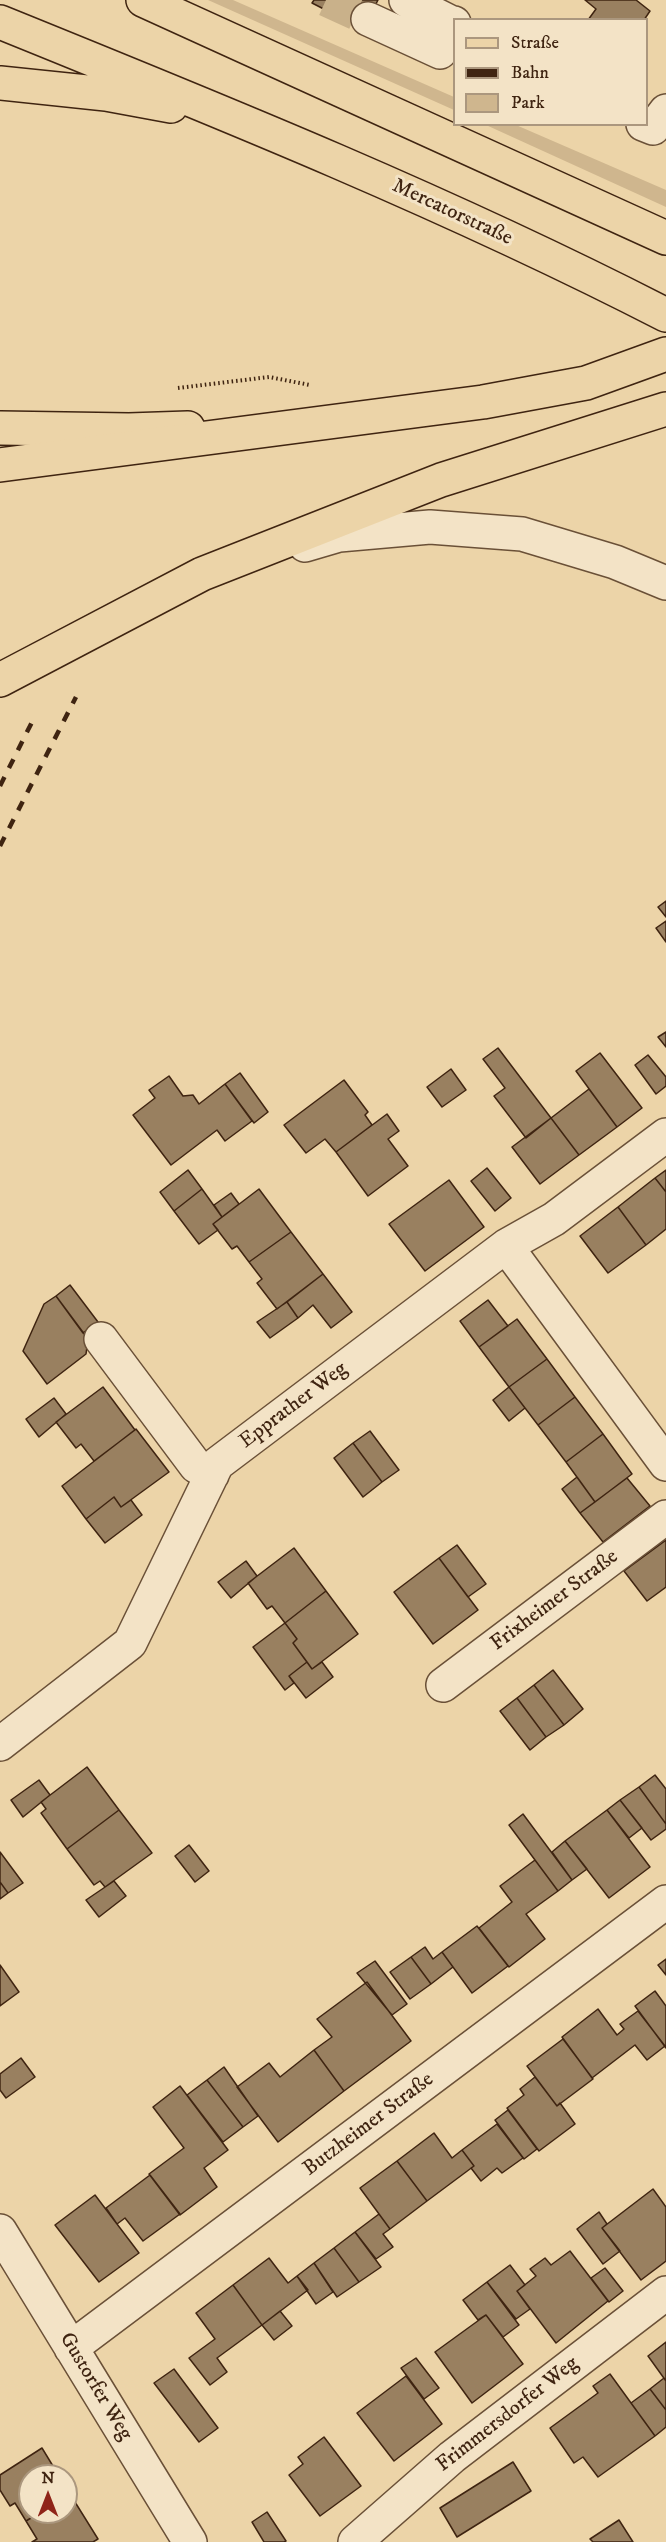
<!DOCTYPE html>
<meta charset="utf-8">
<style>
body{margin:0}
#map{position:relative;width:666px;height:2542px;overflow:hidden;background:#ecd4a8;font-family:"IM FELL DW Pica",serif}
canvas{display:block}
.legend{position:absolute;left:453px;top:18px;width:195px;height:108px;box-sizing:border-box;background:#f3e3c6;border:2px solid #ab977e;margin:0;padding:8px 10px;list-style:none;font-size:18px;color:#3f2411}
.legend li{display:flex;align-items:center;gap:12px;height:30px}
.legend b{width:30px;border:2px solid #ab977e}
.north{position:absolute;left:18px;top:2464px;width:60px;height:60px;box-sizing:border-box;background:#f3e3c6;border:2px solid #ab977e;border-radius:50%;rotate:0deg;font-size:16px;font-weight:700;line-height:24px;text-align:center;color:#3f2411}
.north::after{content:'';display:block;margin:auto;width:21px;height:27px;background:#8f2418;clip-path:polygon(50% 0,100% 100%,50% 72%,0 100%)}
</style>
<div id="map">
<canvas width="666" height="2542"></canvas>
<ul class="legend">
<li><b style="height:8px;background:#ecd4a8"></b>Straße</li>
<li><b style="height:8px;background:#3f2411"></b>Bahn</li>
<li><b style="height:16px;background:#cfb68e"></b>Park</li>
</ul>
<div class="north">N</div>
</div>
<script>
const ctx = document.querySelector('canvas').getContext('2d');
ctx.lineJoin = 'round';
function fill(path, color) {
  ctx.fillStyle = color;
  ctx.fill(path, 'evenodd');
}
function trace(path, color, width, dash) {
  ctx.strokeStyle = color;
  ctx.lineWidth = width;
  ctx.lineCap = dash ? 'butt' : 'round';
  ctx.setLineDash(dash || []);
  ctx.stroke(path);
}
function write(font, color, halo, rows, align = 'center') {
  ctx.font = font + ' "IM FELL DW Pica",serif';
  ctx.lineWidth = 6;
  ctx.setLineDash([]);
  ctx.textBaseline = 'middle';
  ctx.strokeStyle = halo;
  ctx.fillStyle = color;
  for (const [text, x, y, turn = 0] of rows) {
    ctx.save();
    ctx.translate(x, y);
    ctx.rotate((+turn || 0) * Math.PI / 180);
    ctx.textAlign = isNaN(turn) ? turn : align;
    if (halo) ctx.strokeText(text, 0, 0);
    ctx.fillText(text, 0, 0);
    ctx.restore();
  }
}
fill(new Path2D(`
 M 208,0 L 233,0 L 454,97 L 454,110 Z
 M 486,125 L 516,125 L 666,190 L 666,207 Z`), '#cfb68e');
const building = new Path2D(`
 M 314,0 L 378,0 L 363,29 L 312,3 Z
 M 585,0 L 636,0 L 650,11 L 644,20 L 588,20 L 596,9 Z
 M 666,901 L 666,917 L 658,907 Z
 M 666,921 L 666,942 L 656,928 Z
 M 666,1032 L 666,1047 L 658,1037 Z
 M 498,1048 L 551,1118 L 526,1138 L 494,1096 L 505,1088 L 483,1059 Z
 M 600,1053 L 642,1108 L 617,1127 L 576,1071 Z
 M 648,1055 L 666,1077 L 666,1086 L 656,1094 L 635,1065 Z
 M 451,1069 L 466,1090 L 442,1107 L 427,1087 Z
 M 240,1073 L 268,1112 L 254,1123 L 225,1084 Z
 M 169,1076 L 183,1096 L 193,1095 L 199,1104 L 225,1084 L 252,1121 L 225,1141 L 217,1130 L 171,1165 L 133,1115 L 155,1098 L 149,1090 Z
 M 344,1080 L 368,1112 L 365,1115 L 372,1125 L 336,1152 L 325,1139 L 306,1153 L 284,1125 Z
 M 589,1089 L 617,1127 L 579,1155 L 551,1118 Z
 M 387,1114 L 399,1131 L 388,1139 L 408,1166 L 368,1196 L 336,1152 Z
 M 551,1118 L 579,1155 L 540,1184 L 512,1147 Z
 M 487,1168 L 511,1198 L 495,1211 L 471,1181 Z
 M 188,1170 L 202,1189 L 174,1211 L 160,1192 Z
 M 666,1170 L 666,1192 L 655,1178 Z
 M 655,1178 L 666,1192 L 666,1229 L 646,1245 L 618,1207 Z
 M 449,1180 L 484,1227 L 425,1271 L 389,1224 Z
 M 202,1189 L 222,1217 L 213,1224 L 218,1230 L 199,1244 L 174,1211 Z
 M 259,1189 L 291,1232 L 249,1262 L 237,1246 L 232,1249 L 213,1224 Z
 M 231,1193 L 239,1204 L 222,1217 L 214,1205 Z
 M 618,1207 L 646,1245 L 608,1273 L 580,1236 Z
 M 291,1232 L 323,1274 L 277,1309 L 257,1283 L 262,1279 L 249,1262 Z
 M 323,1274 L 352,1312 L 331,1328 L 313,1305 L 298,1318 L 287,1302 Z
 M 70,1285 L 98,1322 L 83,1333 L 56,1296 Z
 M 56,1296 L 88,1339 L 86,1354 L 47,1384 L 23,1351 L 44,1304 Z
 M 488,1300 L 508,1326 L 479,1347 L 460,1321 Z
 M 287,1302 L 298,1318 L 270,1338 L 257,1322 Z
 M 517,1319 L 547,1359 L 509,1387 L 479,1347 Z
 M 547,1359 L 575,1397 L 538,1425 L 509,1387 Z
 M 103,1387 L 135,1430 L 94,1461 L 81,1444 L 76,1448 L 56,1422 Z
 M 509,1387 L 525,1408 L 509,1421 L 493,1400 Z
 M 575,1397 L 603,1434 L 566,1462 L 538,1425 Z
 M 54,1398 L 66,1414 L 39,1437 L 26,1419 Z
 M 136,1429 L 169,1472 L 121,1507 L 114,1497 L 86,1519 L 62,1486 Z
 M 370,1431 L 399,1470 L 382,1482 L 353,1443 Z
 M 603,1434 L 632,1474 L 595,1502 L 566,1462 Z
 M 353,1443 L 382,1482 L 363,1497 L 334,1458 Z
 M 577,1477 L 595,1502 L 580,1513 L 562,1489 Z
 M 627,1478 L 650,1506 L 603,1542 L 580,1513 Z
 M 114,1497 L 121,1507 L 131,1500 L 142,1515 L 105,1543 L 86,1519 Z
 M 666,1540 L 666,1587 L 647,1601 L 624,1571 Z
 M 457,1545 L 486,1584 L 468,1597 L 439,1558 Z
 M 294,1548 L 326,1591 L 285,1623 L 272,1606 L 267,1609 L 248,1583 Z
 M 439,1558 L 478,1610 L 433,1644 L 394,1592 Z
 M 246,1561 L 257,1576 L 231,1598 L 218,1582 Z
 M 326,1591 L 358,1634 L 312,1669 L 293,1643 L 297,1639 L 285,1623 Z
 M 285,1623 L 297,1639 L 293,1643 L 307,1662 L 289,1676 L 294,1683 L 285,1690 L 253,1647 Z
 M 307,1662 L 312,1669 L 322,1662 L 333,1677 L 306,1698 L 289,1676 Z
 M 553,1670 L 583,1709 L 564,1725 L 534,1685 Z
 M 534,1685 L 564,1725 L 546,1737 L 517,1698 Z
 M 517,1698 L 546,1737 L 530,1750 L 500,1711 Z
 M 87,1767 L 119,1810 L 67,1849 L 41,1813 L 46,1809 L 41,1802 Z
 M 655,1775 L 666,1789 L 666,1824 L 639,1787 Z
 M 39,1780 L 50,1795 L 23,1817 L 11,1800 Z
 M 639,1787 L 666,1824 L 666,1829 L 651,1840 L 620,1800 Z
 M 620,1800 L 642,1828 L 629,1838 L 607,1810 Z
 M 119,1810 L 152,1853 L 105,1887 L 100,1881 L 94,1885 L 67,1849 Z
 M 607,1810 L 650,1867 L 609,1898 L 565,1841 Z
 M 523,1814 L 572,1880 L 558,1891 L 509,1825 Z
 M 565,1841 L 587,1869 L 572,1880 L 552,1852 Z
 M 189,1845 L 209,1871 L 195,1882 L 175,1856 Z
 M 0,1852 L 23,1883 L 8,1893 L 0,1882 Z
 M 535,1860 L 558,1891 L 526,1914 L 545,1939 L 509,1967 L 479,1928 L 512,1902 L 500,1886 Z
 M 114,1881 L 126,1896 L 99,1917 L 86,1900 Z
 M 0,1882 L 8,1893 L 0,1899 Z
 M 477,1926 L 508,1966 L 472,1993 L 442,1952 Z
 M 425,1947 L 433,1959 L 442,1952 L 453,1967 L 431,1984 L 411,1957 Z
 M 411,1957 L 431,1984 L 410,1999 L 390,1972 Z
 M 666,1959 L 666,1975 L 658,1965 Z
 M 375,1961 L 407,2004 L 392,2015 L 357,1973 Z
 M 0,1965 L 19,1992 L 0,2006 Z
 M 367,1982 L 411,2041 L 344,2091 L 314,2050 L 332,2037 L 317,2019 Z
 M 655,1991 L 666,2006 L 666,2048 L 635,2006 Z
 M 598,2009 L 617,2035 L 624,2029 L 620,2024 L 638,2011 L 665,2046 L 647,2060 L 635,2045 L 592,2078 L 562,2037 Z
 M 563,2039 L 593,2079 L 557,2106 L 527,2066 Z
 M 314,2050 L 344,2091 L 278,2142 L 237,2087 L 269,2063 L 280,2077 Z
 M 21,2058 L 35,2077 L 6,2098 L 0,2090 L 0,2074 Z
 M 224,2067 L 258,2116 L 243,2127 L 207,2080 Z
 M 535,2077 L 557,2106 L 560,2103 L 575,2124 L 539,2151 L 507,2108 L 524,2095 L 520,2089 Z
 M 207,2080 L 243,2127 L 223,2142 L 187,2095 Z
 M 180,2086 L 228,2150 L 204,2168 L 217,2187 L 180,2215 L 149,2174 L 184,2148 L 153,2107 Z
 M 508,2110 L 537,2149 L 524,2159 L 495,2120 Z
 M 497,2124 L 523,2158 L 502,2173 L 497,2168 L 481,2181 L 471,2168 L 474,2166 L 462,2150 Z
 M 434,2133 L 452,2158 L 462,2150 L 474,2166 L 427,2201 L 397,2161 Z
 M 397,2161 L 427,2201 L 390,2229 L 360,2188 Z
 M 150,2175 L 180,2214 L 143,2241 L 125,2218 L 117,2224 L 106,2208 Z
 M 653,2189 L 666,2207 L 666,2261 L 641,2280 L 602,2228 Z
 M 95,2195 L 139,2253 L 99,2282 L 55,2225 Z
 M 599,2212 L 607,2224 L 602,2228 L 620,2251 L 603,2264 L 577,2229 Z
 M 379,2214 L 390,2229 L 383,2234 L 393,2247 L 376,2259 L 355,2232 Z
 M 355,2232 L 381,2267 L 359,2282 L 334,2248 Z
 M 334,2248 L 359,2282 L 337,2297 L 314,2263 Z
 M 570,2251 L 608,2301 L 556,2343 L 517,2291 L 536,2276 L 530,2269 L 545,2258 L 551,2265 Z
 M 269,2258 L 288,2283 L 297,2276 L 308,2290 L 262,2325 L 233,2285 Z
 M 314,2263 L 333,2292 L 316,2304 L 297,2276 Z
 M 510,2265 L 525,2285 L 517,2291 L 530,2309 L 516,2319 L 487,2282 Z
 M 605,2268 L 623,2291 L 609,2302 L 591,2278 Z
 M 487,2282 L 519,2325 L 503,2337 L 486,2315 L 478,2320 L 463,2300 Z
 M 233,2285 L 262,2325 L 217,2358 L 227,2372 L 210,2385 L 189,2358 L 215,2339 L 196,2313 Z
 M 280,2311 L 292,2326 L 274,2340 L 262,2325 Z
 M 486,2315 L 523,2364 L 472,2403 L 435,2352 Z
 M 666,2342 L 666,2381 L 648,2356 Z
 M 416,2358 L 439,2388 L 424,2399 L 401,2368 Z
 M 174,2369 L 218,2428 L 199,2442 L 154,2383 Z
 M 610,2374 L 655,2436 L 598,2477 L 583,2457 L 574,2463 L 550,2428 L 598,2393 L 593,2386 Z
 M 406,2376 L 442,2424 L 394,2461 L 357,2413 Z
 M 664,2378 L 666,2381 L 666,2410 L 650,2389 Z
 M 650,2389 L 666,2410 L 666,2427 L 655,2436 L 631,2403 Z
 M 324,2437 L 361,2486 L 320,2516 L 289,2475 L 303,2464 L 298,2457 Z
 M 42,2448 L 59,2476 L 30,2476 L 30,2512 L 41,2512 L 26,2521 L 15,2503 L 10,2506 L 0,2490 L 0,2475 Z
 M 513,2462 L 531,2491 L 457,2537 L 440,2508 Z
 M 70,2494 L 98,2539 L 93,2542 L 32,2542 L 37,2539 L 26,2521 L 41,2512 L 66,2512 L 66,2496 Z
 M 267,2512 L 286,2541 L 284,2542 L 264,2542 L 252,2522 Z
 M 619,2520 L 633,2542 L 593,2542 L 590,2539 Z`);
fill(building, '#998060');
trace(building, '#3f2411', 1.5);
trace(new Path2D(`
 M 326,0 L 368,19`), '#c9b18a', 33, [33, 16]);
const minor = new Path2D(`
 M 406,0 L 454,24
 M 368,19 L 440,52 L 454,23
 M 643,124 L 653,128 L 666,111
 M 305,545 L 339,535 L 430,527 L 522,534 L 615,562 L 666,583
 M 506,1246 L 666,1464
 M 101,1339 L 196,1466 L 212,1475
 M 443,1685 L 666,1517
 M 0,1744 L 130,1643 L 217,1464 L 506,1246 L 554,1219 L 666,1135
 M 0,2231 L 190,2542
 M 71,2348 L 666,1902
 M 355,2542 L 452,2457 L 666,2293`);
const major = new Path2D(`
 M 143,0 L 666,238
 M 0,22 C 225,113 450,204 666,315
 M 0,83 L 106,94 L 171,106
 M 0,428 L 129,430 L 188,428`);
const highway = new Path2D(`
 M 0,465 L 483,402 L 586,383 L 666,354
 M 0,680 L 202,574 L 441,480 L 666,409`);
trace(minor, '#6a5037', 36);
trace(major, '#3f2411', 36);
trace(highway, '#3f2411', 36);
trace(new Path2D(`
 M 178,388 L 269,377 L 310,385`), '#3f2411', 4, [1.5, 3]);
trace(minor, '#f3e3c6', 33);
trace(major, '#ecd4a8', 33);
trace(highway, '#ecd4a8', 33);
trace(new Path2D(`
 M 0,786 L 33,720
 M 0,846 L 76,697`), '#3f2411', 4.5, [10, 10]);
write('21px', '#3f2411', '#f3e3c6', [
 ["Mercatorstraße",452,213,25],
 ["Epprather Weg",294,1406,-37],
 ["Frixheimer Straße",555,1601,-37],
 ["Butzheimer Straße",369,2125,-37],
 ["Gustorfer Weg",95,2387,59],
 ["Frimmersdorfer Weg",508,2415,-38]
]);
</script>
